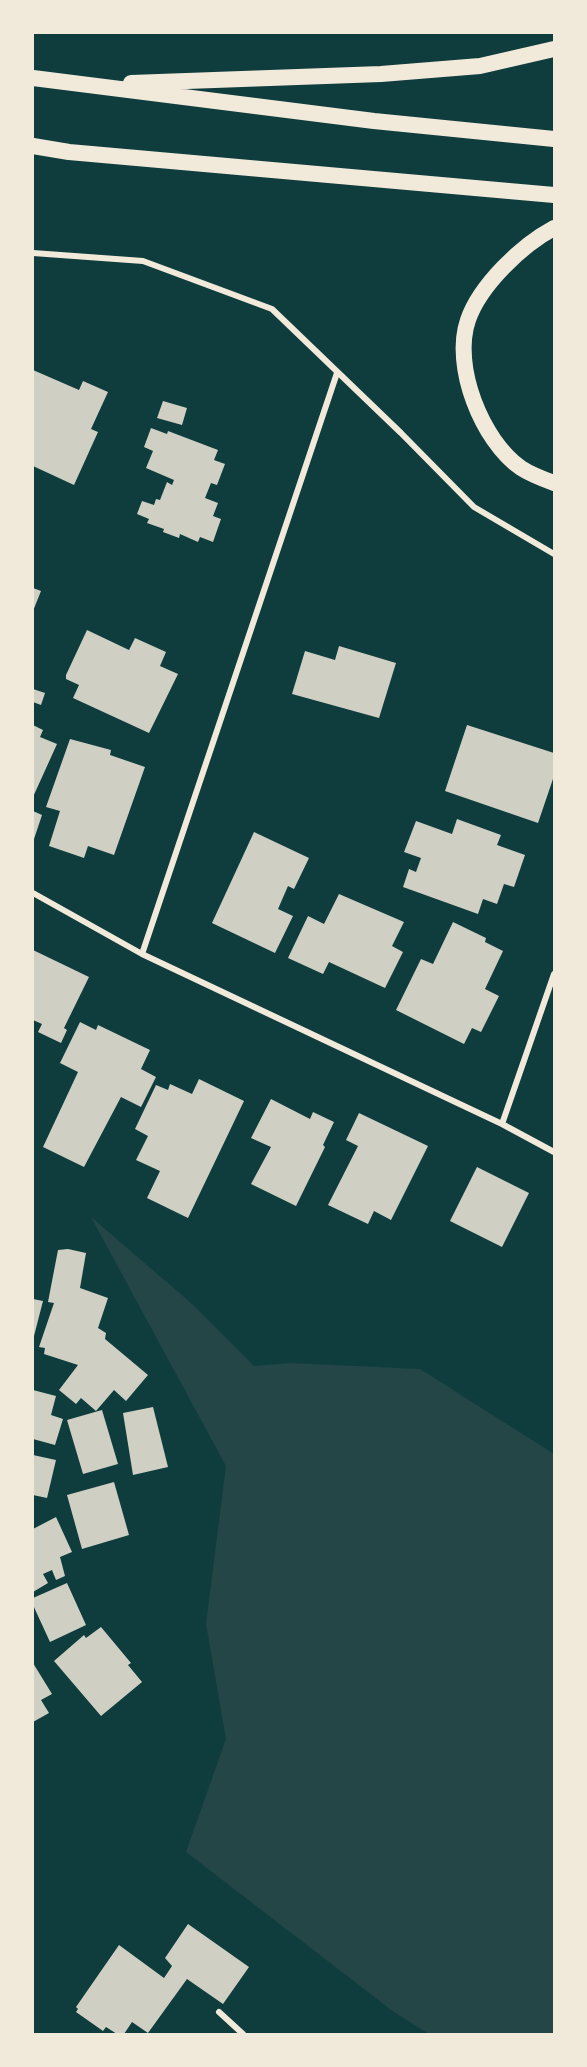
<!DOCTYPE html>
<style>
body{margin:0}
#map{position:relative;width:587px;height:2067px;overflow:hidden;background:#0f3d3e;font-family:Merriweather,serif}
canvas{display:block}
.frame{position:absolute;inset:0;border:34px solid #f1e9da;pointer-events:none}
</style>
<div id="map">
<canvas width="587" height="2067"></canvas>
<div class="frame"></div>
</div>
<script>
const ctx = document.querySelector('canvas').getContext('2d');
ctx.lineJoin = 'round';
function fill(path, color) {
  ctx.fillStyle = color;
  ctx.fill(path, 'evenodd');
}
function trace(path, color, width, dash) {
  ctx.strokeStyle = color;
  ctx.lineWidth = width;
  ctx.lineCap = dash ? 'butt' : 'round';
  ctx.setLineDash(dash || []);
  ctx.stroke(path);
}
fill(new Path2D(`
 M 91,1217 L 191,1303 L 254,1366 L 290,1363 L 420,1369 L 554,1454 L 554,2034 L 429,2034 L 394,2012 L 186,1852 L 226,1739 L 206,1624 L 226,1466 Z`), '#244646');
fill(new Path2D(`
 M 33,370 L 79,390 L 83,381 L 108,392 L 91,429 L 98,432 L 74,485 L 33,466 Z
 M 163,401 L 187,408 L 182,425 L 157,418 Z
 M 151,428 L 167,434 L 168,431 L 218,450 L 214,460 L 225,464 L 217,485 L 211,483 L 205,498 L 218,503 L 213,516 L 221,519 L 213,542 L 200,537 L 198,542 L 180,534 L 179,538 L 163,532 L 164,529 L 147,523 L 149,519 L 137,514 L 142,501 L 154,505 L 156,499 L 160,500 L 167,482 L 172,485 L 174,480 L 146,468 L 153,451 L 144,447 Z
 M 33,588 L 41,591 L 33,611 Z
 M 87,630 L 129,650 L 135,638 L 166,652 L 160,666 L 178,674 L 149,733 L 73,698 L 79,685 L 66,679 L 66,675 Z
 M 339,646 L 396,663 L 379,718 L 292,694 L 305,651 L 335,660 Z
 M 33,689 L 45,693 L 41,705 L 33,702 Z
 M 33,725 L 43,730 L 40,737 L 57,744 L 33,797 Z
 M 467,725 L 554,753 L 554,776 L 538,823 L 445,791 Z
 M 70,739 L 111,750 L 110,755 L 145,767 L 114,855 L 88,846 L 84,858 L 49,846 L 60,811 L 46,807 Z
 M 33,811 L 42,815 L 33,842 Z
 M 457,819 L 501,835 L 497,845 L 525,855 L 514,887 L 504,884 L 497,904 L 483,899 L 478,914 L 403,887 L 409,869 L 416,872 L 421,858 L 404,852 L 416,821 L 452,834 Z
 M 254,832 L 309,858 L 294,889 L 288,886 L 278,909 L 293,916 L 275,953 L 212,923 Z
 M 339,894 L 404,922 L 392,946 L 403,952 L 385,988 L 329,962 L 323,974 L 288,958 L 308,916 L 324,924 Z
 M 453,922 L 486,938 L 485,942 L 503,951 L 485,989 L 499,996 L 481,1032 L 472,1028 L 464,1044 L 396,1010 L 421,959 L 433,964 Z
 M 33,950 L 89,977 L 64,1028 L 67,1030 L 61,1043 L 38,1032 L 42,1024 L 33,1020 Z
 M 80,1022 L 96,1030 L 98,1025 L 150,1050 L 141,1069 L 156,1077 L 141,1107 L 121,1097 L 84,1167 L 43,1147 L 78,1072 L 60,1063 Z
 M 199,1079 L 244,1101 L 188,1218 L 147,1198 L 160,1171 L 136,1160 L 148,1136 L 135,1129 L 156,1085 L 168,1090 L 170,1084 L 192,1094 Z
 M 271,1099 L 310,1119 L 313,1112 L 334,1122 L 323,1145 L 325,1147 L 296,1206 L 251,1184 L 271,1147 L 251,1138 Z
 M 359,1113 L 428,1146 L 391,1220 L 374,1211 L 368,1224 L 328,1205 L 358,1146 L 346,1140 Z
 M 477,1167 L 529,1193 L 502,1247 L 450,1221 Z
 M 68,1249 L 86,1253 L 80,1288 L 108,1298 L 98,1328 L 106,1333 L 105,1339 L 148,1375 L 126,1401 L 114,1390 L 96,1411 L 81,1398 L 76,1404 L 59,1390 L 78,1365 L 44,1354 L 45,1348 L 39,1347 L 54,1303 L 48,1302 L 58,1250 Z
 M 33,1299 L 43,1301 L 34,1336 L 33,1336 Z
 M 33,1390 L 56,1396 L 51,1415 L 63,1419 L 55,1445 L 33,1439 Z
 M 153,1407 L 168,1467 L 133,1475 L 123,1413 Z
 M 102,1410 L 118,1464 L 83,1474 L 67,1420 Z
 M 33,1455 L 56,1460 L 47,1498 L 33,1495 Z
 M 114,1482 L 129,1535 L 82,1549 L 67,1495 Z
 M 56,1517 L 72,1552 L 60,1557 L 65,1576 L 56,1580 L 52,1570 L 43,1574 L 48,1583 L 33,1592 L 33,1529 Z
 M 67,1583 L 86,1625 L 50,1642 L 33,1605 L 33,1598 Z
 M 101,1627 L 131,1663 L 128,1665 L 142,1682 L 101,1716 L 54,1661 L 84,1635 L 86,1638 Z
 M 33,1663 L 52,1694 L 41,1700 L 49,1713 L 33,1722 Z
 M 188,1924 L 249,1967 L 223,2004 L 187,1979 L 148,2033 L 132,2022 L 124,2034 L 117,2034 L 106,2027 L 103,2031 L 76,2012 L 78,2009 L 76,2007 L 119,1945 L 164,1978 L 172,1966 L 165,1958 Z`), '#cfcfc3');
trace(new Path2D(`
 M 33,253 L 143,261 L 272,309 L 401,433 L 474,507 L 554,554
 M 33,893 L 142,954 L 502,1124 L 554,1152
 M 142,954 L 337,373
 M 502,1124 L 554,974
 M 219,2012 L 243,2034`), '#f1e9da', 6);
trace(new Path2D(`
 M 33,78 L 374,121 L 554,139
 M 131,83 L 381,74 L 480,66 L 554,49
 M 33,146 L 69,152 L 554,195
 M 554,228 C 522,245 480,285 468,320 C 452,366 482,441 521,468 C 530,474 543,479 554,483`), '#f1e9da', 16);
</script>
